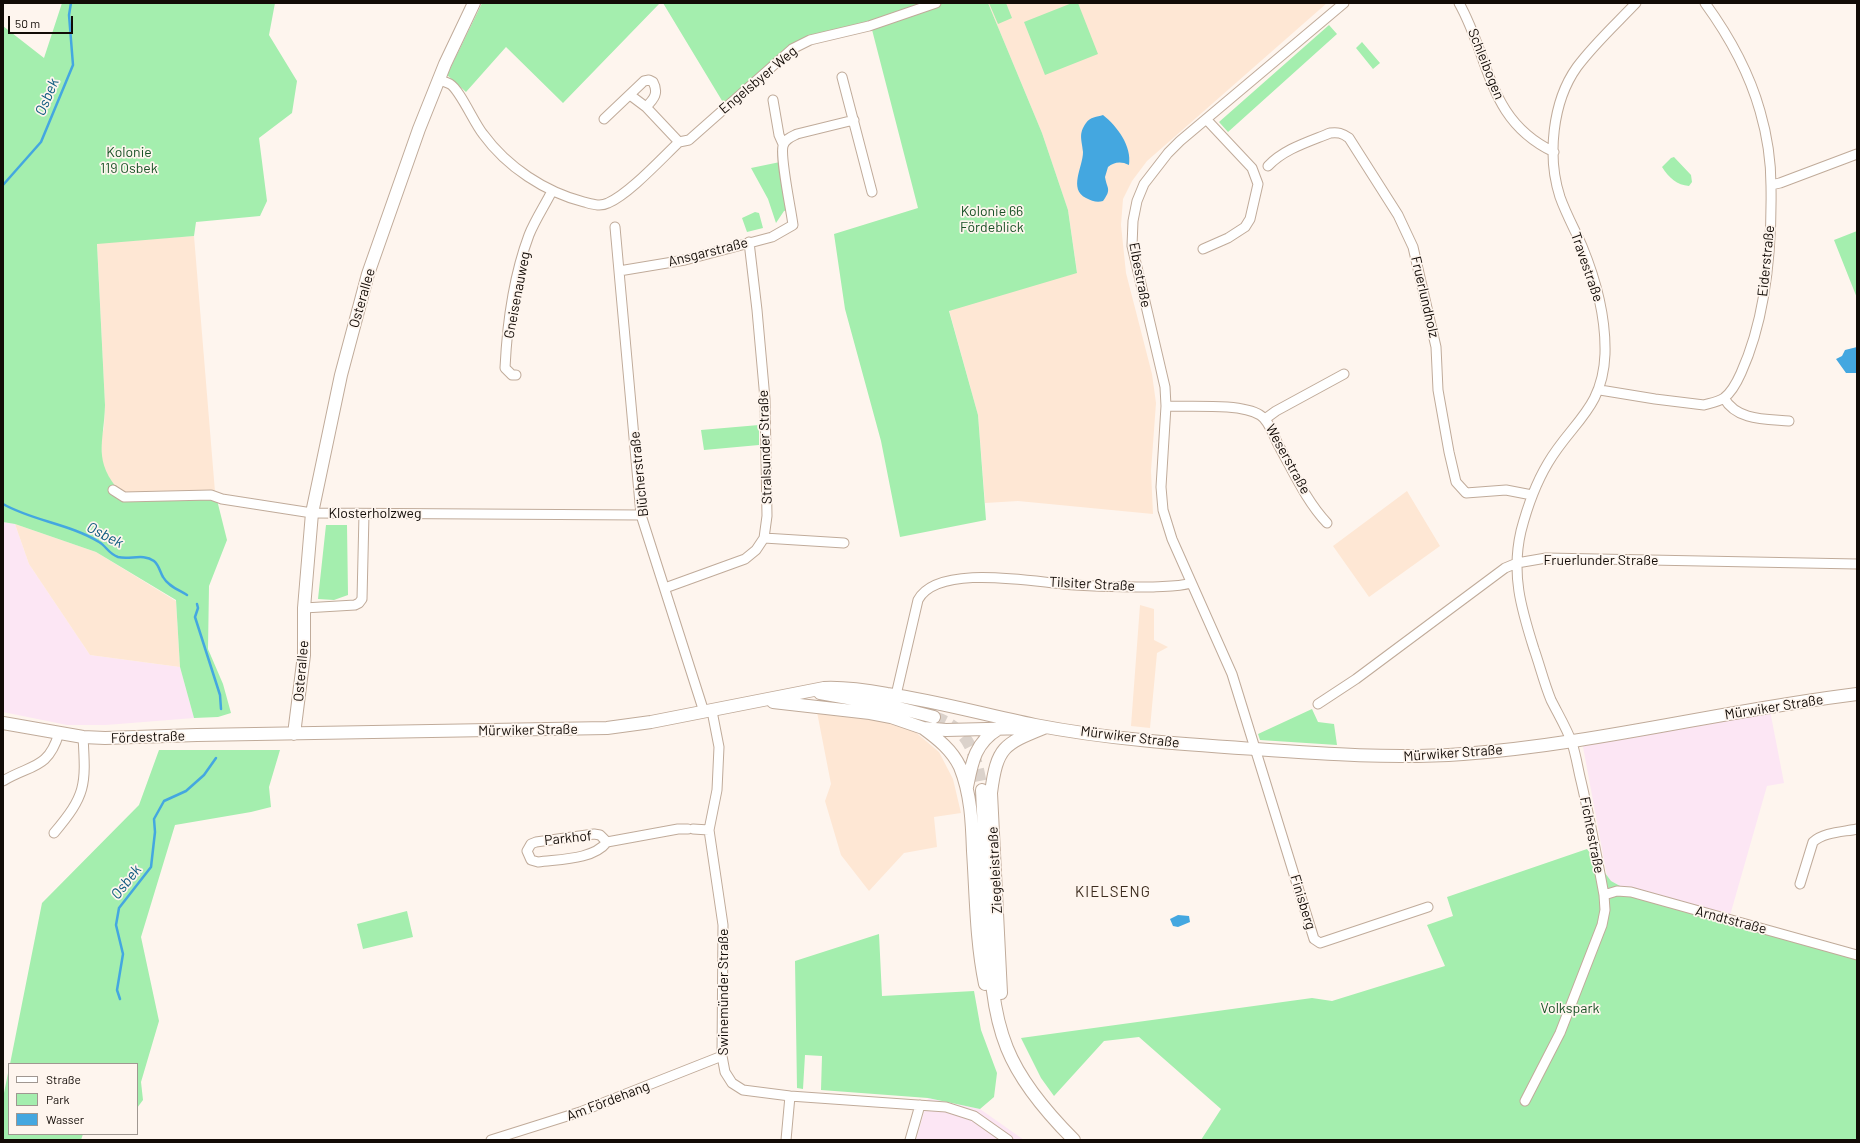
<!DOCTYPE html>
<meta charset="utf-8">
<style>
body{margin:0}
#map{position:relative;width:1860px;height:1143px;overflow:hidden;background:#fef5ee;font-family:Barlow,sans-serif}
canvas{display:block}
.frame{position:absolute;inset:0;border:4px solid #120b06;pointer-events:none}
.legend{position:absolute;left:8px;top:1063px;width:130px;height:72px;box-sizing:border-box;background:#fef5ee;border:1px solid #a09791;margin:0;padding:5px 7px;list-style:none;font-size:12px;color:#120b06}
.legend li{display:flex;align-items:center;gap:8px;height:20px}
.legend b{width:20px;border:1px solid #a09791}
.scale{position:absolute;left:8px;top:16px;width:65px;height:18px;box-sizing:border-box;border:2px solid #120b06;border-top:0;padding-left:5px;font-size:12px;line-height:14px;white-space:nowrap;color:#120b06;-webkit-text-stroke:3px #fef5ee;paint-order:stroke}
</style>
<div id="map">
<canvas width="1860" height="1143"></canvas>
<div class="frame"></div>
<ul class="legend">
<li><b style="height:5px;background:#fff"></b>Straße</li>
<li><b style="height:11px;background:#a4eeae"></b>Park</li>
<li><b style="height:11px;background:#44a7e0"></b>Wasser</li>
</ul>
<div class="scale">50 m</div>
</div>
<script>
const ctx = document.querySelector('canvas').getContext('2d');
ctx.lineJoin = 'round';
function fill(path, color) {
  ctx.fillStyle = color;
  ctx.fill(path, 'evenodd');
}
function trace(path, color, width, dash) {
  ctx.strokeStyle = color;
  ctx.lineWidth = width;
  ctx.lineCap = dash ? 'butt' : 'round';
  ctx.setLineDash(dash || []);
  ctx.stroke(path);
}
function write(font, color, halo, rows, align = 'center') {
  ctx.font = font + ' Barlow,sans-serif';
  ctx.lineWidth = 3.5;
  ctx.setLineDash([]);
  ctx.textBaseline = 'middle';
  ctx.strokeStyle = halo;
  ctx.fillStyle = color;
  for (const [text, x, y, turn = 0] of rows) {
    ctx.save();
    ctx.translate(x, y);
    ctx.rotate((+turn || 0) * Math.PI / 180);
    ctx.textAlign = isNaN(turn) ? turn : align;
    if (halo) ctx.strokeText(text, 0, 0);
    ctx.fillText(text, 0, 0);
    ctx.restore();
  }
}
fill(new Path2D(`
 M 3,522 L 15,524 L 29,564 L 90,655 L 180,667 L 194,718 L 106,725 L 67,725 L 3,712 Z
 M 1768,700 L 1784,783 L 1767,786 L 1729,919 L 1631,892 L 1611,881 L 1607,876 L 1581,736 Z
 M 928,1098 L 980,1109 L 1024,1140 L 916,1140 Z`), '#fce6f4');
fill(new Path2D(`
 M 988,3 L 1327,3 L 1147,161 L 1132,181 L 1123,199 L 1121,225 L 1126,273 L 1152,374 L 1156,403 L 1151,471 L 1153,514 L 1018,501 L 985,503 L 978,415 L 949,310 L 1077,272 L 1068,210 L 1042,133 Z
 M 194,236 L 215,492 L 121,493 L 111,482 L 102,462 L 101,438 L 104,428 L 105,405 L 97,243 Z
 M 1407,491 L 1440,546 L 1369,597 L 1333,546 Z
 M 15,524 L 96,552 L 176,601 L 180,667 L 90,655 L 29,564 Z
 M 1140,605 L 1154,609 L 1154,640 L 1168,647 L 1157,653 L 1150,728 L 1131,726 Z
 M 817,712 L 860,715 L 913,730 L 939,752 L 953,779 L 961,813 L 934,817 L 937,847 L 904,853 L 869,891 L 841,855 L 825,801 L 831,784 Z`), '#fee7d4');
fill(new Path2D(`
 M 62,3 L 275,3 L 269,35 L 297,81 L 292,113 L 259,138 L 267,201 L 260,216 L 196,222 L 194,236 L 97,244 L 105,405 C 104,444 92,460 121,493 L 215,492 L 227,540 L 209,586 L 208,649 L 223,684 L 231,713 L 218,717 L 194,718 L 180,667 L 176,600 L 96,552 L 15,524 L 3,522 L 3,26 L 44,58 Z
 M 482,3 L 660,3 L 563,103 L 506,47 L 466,92 L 447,75 Z
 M 663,3 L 988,3 L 1042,133 L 1068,210 L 1077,273 L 949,311 L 978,415 L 986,520 L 900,537 L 881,441 L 845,309 L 834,234 L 918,208 L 870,22 L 808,38 L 724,104 Z
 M 989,3 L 1006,3 L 1012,18 L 998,24 Z
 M 1072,3 L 1078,3 L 1098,54 L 1045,75 L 1024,22 Z
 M 1329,25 L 1337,34 L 1228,132 L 1219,122 Z
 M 1362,42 L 1380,63 L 1373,69 L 1356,48 Z
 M 1674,157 L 1691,175 L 1692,182 L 1689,186 C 1677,185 1669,178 1662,167 L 1671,158 Z
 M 780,162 L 788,210 L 784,211 L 776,223 L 768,199 L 751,168 Z
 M 755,212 L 759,213 L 763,228 L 747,232 L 742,218 Z
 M 1857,231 L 1857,298 L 1834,240 Z
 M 759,425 L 759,445 L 704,450 L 701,430 Z
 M 326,525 L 347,525 L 348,595 L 334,600 L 318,599 Z
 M 1312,709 L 1318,722 L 1334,724 L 1337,745 L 1260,740 L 1258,734 Z
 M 159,750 L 280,750 L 269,787 L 271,807 L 251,812 L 175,825 L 141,937 L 159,1021 L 141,1082 L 143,1100 L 137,1108 L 137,1064 L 10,1064 L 42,903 L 139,805 Z
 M 1587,849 L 1611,881 L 1631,892 L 1857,955 L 1857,1140 L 1201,1140 L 1221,1109 L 1139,1037 L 1104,1041 L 1054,1096 L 1041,1078 L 1021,1038 L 1312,998 L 1332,1001 L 1445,966 L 1427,925 L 1453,916 L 1447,897 Z
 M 407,911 L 413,937 L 363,949 L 357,924 Z
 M 879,934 L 882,996 L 974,991 L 981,1030 L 997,1073 L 994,1097 L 980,1109 L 928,1098 L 821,1090 L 822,1056 L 805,1055 L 803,1089 L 797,1088 L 795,961 Z
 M 9,1068 L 9,1134 L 83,1134 L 81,1140 L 3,1140 L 3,1098 Z`), '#a4eeae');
fill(new Path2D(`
 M 1103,115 C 1117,126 1132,146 1129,165 C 1121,161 1114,162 1108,167 L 1105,177 C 1107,189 1112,189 1103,201 C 1097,203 1092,201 1086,198 C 1068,189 1083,167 1083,152 C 1082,140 1078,134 1086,123 C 1090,117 1097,117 1103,115 Z
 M 1857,347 L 1857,373 L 1846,373 L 1836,359 L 1842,356 L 1845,350 Z
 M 1178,915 L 1189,916 L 1190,922 L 1178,927 L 1173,926 L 1170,919 Z`), '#44a7e0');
trace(new Path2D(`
 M 3,185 L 41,142 L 73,65 L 69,15 L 71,3
 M 3,504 C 33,521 70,524 99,542 C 106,546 109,554 118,557 C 130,560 143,553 154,561 C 159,565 160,572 163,577 C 168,586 179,590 187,595
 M 197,604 L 198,608 L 195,617 L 220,695 L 221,709
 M 120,999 L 117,990 L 123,954 L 116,925 L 119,908 L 151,867 L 155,832 L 154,819 L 164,801 L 186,791 L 204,775 L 216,758`), '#44a7e0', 2.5);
trace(new Path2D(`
 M 934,717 C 971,729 976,756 982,790`), '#dbd2cb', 12, [12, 6]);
const street = new Path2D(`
 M 1344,3 L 1180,141 L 1168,153 L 1144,184 L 1137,201 L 1133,221 L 1132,246 L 1165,387 L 1166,406 L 1161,487 L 1163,510 L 1172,539 L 1232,674 L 1314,939 L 1320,943 L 1428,907
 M 1459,3 C 1491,60 1487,120 1554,152
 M 842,77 L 872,192
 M 438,79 C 442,81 446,82 450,84 C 460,90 474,123 483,134 C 507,167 545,192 584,202 C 592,204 600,207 608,203 C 629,194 661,159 679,142 L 689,140 L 792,49 L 810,40 L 869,26 L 936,3
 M 630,95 L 646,107 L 679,142
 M 773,100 L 779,135 L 783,144
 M 604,119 L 644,81 L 649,80 L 653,82 C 659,93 654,99 646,107
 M 1268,166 C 1284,149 1308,142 1330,133 C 1338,132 1342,133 1349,138 L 1398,215 L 1413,247 L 1436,347 L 1438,390 L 1449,452 L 1456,482 L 1466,493 L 1506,490 L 1532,495
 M 1771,185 L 1780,183 L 1857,154
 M 615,227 L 641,515 L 704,712
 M 1203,249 L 1228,238 L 1245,227 L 1250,219 L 1258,184 L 1252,168 L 1206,119
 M 619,271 L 685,260 L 772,237 L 793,225 C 791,209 780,158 783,146 C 785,139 791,137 797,134 L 854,120
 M 516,375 L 512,375 L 505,368 C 507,326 514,275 529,235 C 535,220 545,205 552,191
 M 1600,390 L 1655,399 L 1704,405 C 1711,403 1718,402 1724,398 C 1732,392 1737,382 1741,373 C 1766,318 1772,247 1771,186 C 1771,161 1767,135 1760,111 C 1749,72 1729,36 1705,3
 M 1724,398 C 1737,421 1766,419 1789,421
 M 1166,406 C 1189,407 1241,403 1260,415 C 1270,421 1274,438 1280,448 C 1294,473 1307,502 1327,523
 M 1265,419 L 1276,411 L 1344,374
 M 113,490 L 124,497 L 211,495 L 222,499 L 312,513 L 641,515
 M 764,538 L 844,543
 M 665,588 L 745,559 L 756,550 L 764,538 L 767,516 L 765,399 L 757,310 L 749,242
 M 304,608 L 355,605 L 359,603 L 362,599 L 364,514
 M 896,695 L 918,600 C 937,564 1029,581 1063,584 C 1092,587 1122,587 1151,587 C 1165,586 1178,587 1191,583
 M 1318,704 L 1356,679 L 1505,568 L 1517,563 L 1546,558 L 1857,564
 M 712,711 L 719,747 L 717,790 L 709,830 L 723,925 L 722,1056 L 725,1072 L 732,1083 L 743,1090 L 790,1096 L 946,1107 L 974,1116 L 1008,1140
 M 3,781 C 31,764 48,770 59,733
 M 693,829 L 709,830
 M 54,833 C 86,795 86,786 83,737
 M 607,842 L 600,835 L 594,834 L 536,842 L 531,844 L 527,851 L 531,860 L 538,862 C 559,859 593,860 607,842 L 678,829 L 688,829
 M 1800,884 L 1813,842 C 1824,832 1843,832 1857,829
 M 1604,895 L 1617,891 L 1631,892 L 1857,955
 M 1525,1101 L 1560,1033 L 1602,925 L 1605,910 L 1604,895 C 1597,857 1590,819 1581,781 C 1578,769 1576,755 1572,743 C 1567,729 1558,714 1551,700 C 1544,683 1540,666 1534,649 C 1521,608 1511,574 1521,531 C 1527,508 1536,483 1548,463 C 1572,422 1603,409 1605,354 C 1606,317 1596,280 1582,246 C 1575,230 1566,214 1560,197 C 1547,157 1552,102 1577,67 C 1594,44 1616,24 1636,3
 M 491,1140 L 580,1112 L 722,1056
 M 786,1140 L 790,1096
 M 910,1140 L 920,1105`);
const secondary = new Path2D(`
 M 820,693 L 887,705 L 934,717
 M 773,702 L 870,713 L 891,717 L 923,728 L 946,730 L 1027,728
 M 3,723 L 83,737 L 105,738 L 197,735 L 607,728 L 651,722 L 824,688 C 845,687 865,690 887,694 C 937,701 985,715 1035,725 C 1107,739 1181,744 1254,749 C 1324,754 1393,759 1463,754 C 1596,744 1725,710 1857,694
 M 923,728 C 938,739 952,750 960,767 C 971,794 972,823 973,851 C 976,895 976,941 985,984
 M 294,734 L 304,655 L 304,608 L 312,513 L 341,375 L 368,274 L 419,129 L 445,64 L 474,3
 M 967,787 C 972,762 975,743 998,729
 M 982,790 C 984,831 986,872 988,914 C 990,958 990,1006 1007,1048 C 1021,1083 1048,1114 1074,1140
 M 1001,993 L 991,793 C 997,746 1004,744 1046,727`);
trace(street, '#c0ab9a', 11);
trace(secondary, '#c0ab9a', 14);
trace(street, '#fff', 9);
trace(secondary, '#fff', 12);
write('14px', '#120b06', '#fef5ee', [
 ["Schleibogen",1486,64,68],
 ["Engelsbyer Weg",758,80,-40],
 ["Ansgarstraße",708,252,-14],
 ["Eiderstraße",1766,261,-84],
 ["Travestraße",1587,267,71],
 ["Elbestraße",1140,275,79],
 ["Gneisenauweg",517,295,-79],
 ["Fruerlundholz",1425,297,77],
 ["Osterallee",362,298,-74],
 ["Stralsunder Straße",765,447,-92],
 ["Weserstraße",1288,459,61],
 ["Blücherstraße",639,474,-96],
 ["Klosterholzweg",375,513],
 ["Fruerlunder Straße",1601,560],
 ["Tilsiter Straße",1092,584,3],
 ["Osterallee",301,671,-85],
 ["Mürwiker Straße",1774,707,-9],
 ["Mürwiker Straße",528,730,-1],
 ["Fördestraße",148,737,-2],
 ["Mürwiker Straße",1130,737,7],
 ["Mürwiker Straße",1453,753,-4],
 ["Fichtestraße",1592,835,79],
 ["Parkhof",568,838,-6],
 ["Ziegeleistraße",995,870,-93],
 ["Finisberg",1303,902,73],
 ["Arndtstraße",1731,920,15],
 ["Swinemünder Straße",723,992,-90],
 ["Am Fördehang",608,1101,-21]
]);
write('14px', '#195126', '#fef5ee', [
 ["Kolonie",129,152],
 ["119 Osbek",129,168],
 ["Kolonie 66",992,211],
 ["Fördeblick",992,227],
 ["Volkspark",1570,1008]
]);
write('italic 15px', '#0d597f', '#fef5ee', [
 ["Osbek",47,97,-67],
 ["Osbek",105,535,27],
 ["Osbek",126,882,-52]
]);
ctx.letterSpacing = '1px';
write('15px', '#3d2c1e', '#fef5ee', [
 ["KIELSENG",1113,892]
]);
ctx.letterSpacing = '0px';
</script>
